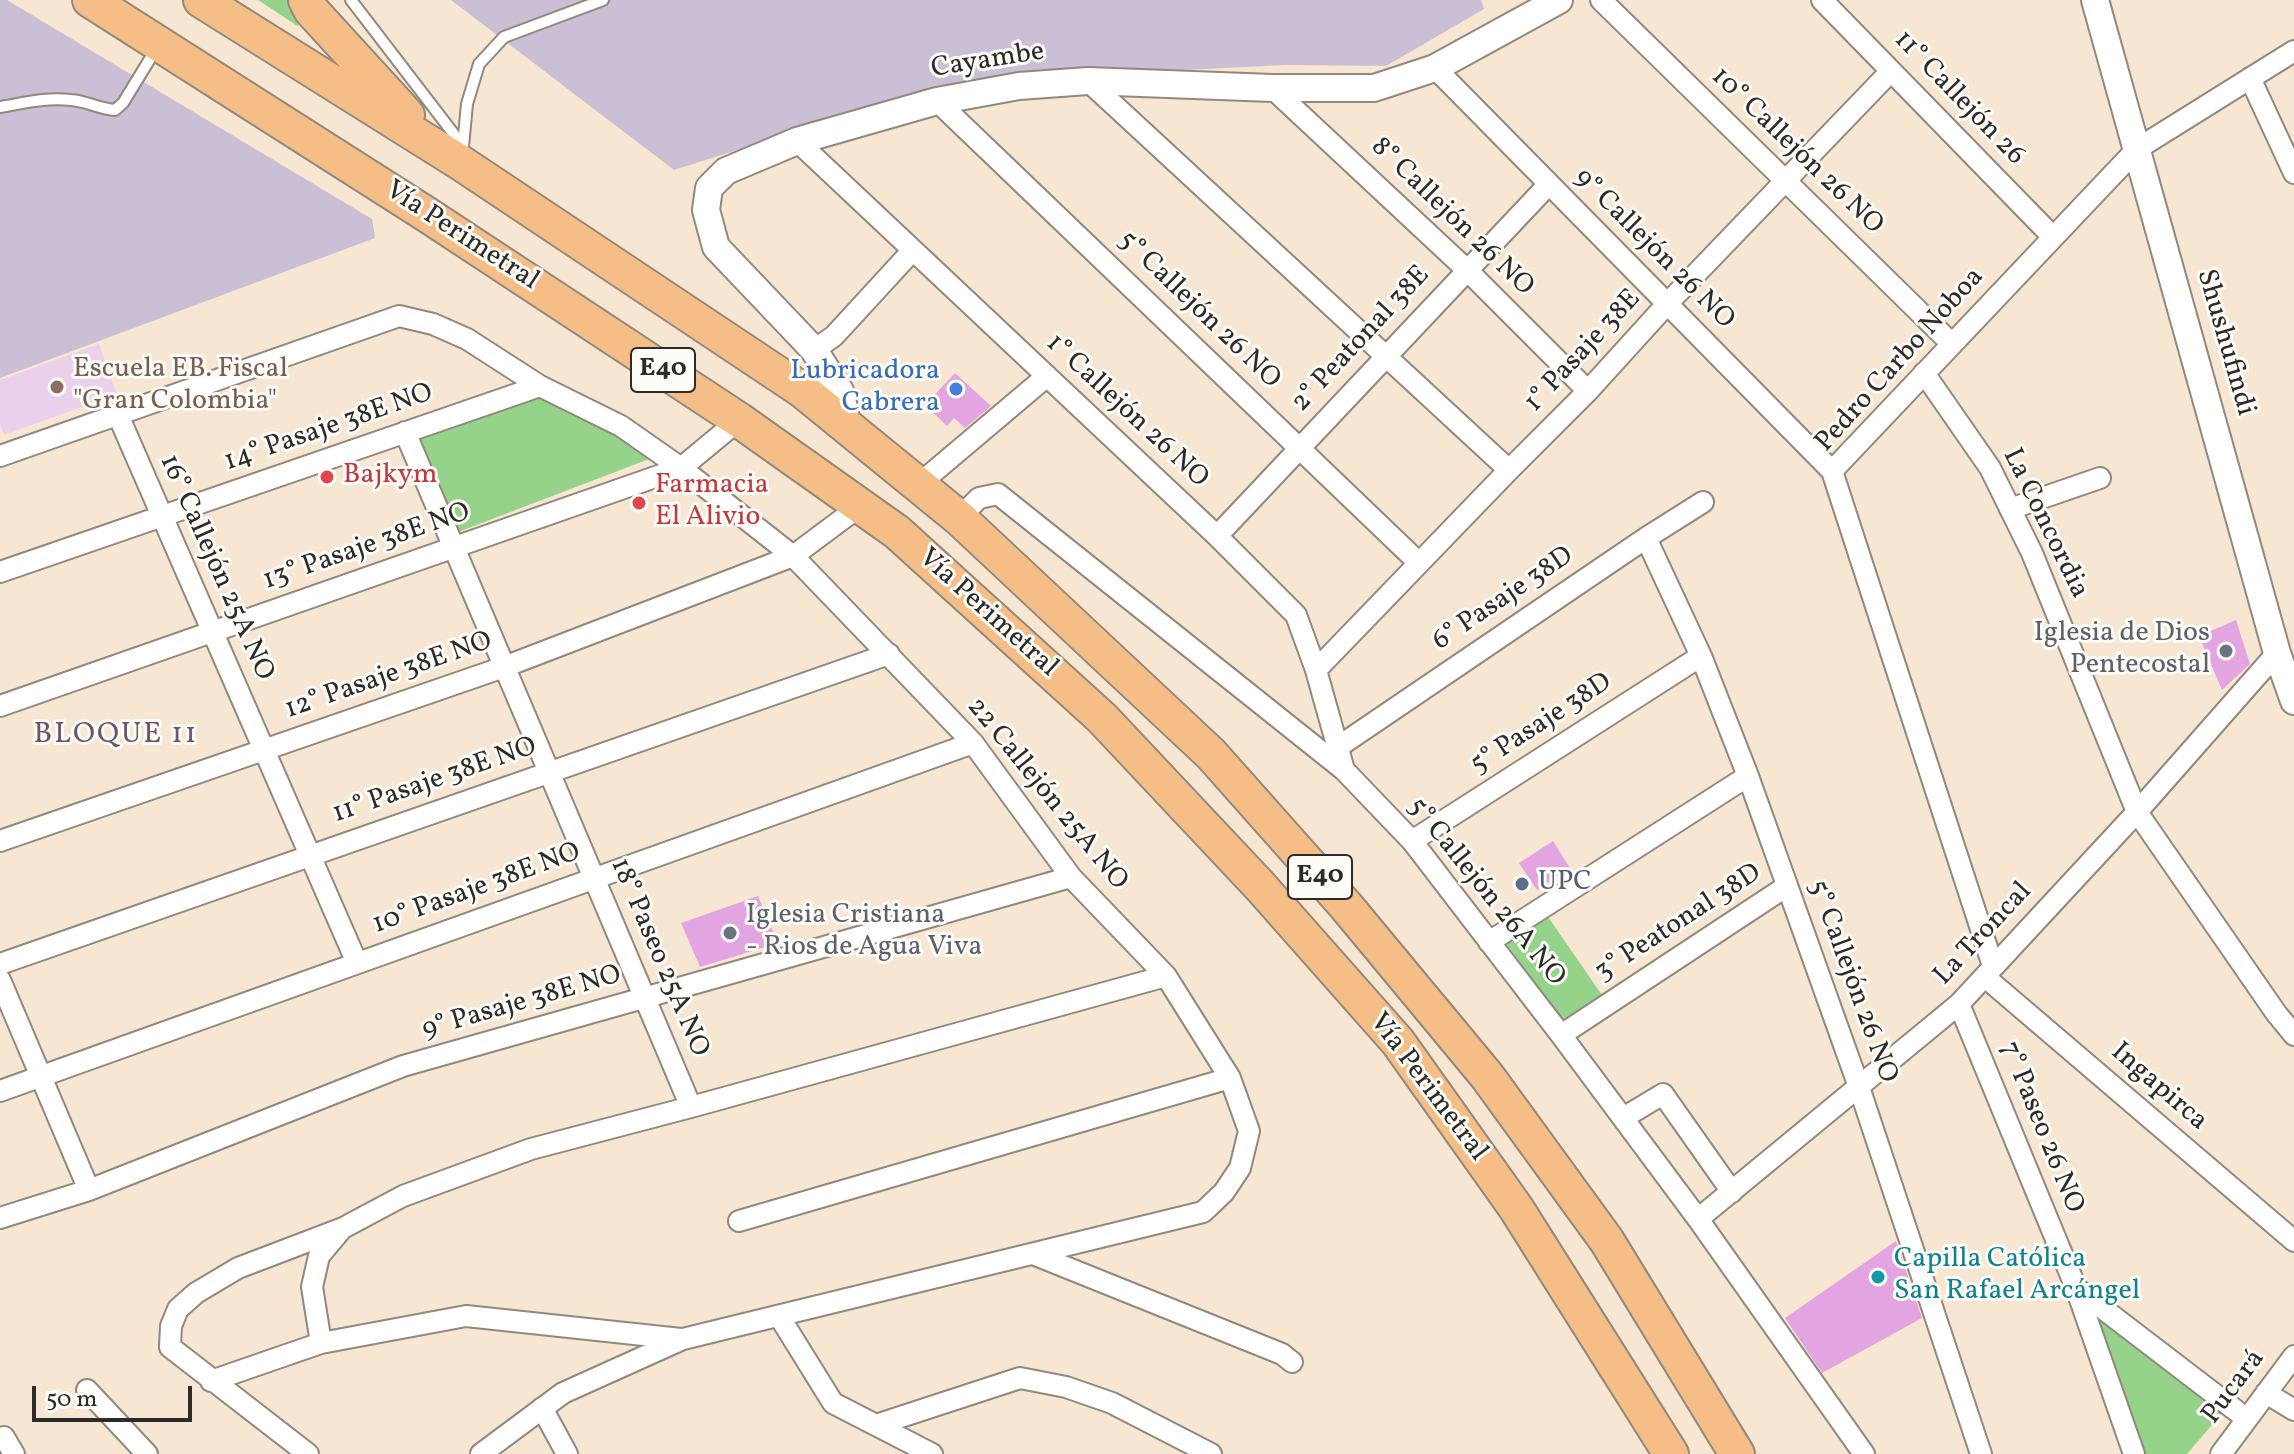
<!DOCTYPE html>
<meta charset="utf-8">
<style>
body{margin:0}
#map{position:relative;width:2294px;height:1454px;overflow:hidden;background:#f7e6d1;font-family:Vollkorn,serif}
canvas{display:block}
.scale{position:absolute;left:32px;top:1386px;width:160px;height:36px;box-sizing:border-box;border:4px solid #2b2b2b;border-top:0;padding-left:10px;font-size:24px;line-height:28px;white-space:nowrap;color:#2b2b2b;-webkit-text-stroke:6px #fdfcf7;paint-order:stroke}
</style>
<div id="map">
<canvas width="2294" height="1454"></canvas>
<div class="scale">50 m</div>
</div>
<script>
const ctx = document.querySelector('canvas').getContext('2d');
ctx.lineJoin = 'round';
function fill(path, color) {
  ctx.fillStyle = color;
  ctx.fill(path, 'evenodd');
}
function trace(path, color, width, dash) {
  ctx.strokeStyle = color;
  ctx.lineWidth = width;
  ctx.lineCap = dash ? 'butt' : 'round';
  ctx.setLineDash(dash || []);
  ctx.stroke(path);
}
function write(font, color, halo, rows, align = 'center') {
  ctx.font = font + ' Vollkorn,serif';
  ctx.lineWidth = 6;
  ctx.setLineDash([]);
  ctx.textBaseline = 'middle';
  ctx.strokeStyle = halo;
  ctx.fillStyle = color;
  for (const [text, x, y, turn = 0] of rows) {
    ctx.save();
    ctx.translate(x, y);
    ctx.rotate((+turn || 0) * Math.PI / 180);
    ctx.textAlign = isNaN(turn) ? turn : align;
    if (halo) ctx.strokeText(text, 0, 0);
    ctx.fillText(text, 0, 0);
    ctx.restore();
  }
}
fill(new Path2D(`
 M 99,344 L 117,394 L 4,435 L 0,423 L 0,380 Z`), '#ebd1eb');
fill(new Path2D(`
 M 0,0 L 7,0 L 372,219 L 375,238 L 0,378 Z
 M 451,0 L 1481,0 L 1484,9 L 1386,66 L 1286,65 L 1182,70 L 1076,70 L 1001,76 L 926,90 L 674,170 Z`), '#cbbfd5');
fill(new Path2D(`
 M 258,0 L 288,0 L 299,27 Z
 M 540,393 L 645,453 L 649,459 L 453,534 L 414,440 Z
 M 1546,914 L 1602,995 L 1562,1020 L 1503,939 Z
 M 2087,1304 L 2224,1411 L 2187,1454 L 2141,1454 Z`), '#94d389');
fill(new Path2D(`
 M 955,373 L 991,406 L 965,428 L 954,418 L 947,426 L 925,405 Z
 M 2236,620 L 2250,664 L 2222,690 L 2199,636 Z
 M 1553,841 L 1570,868 L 1537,890 L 1519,863 Z
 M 758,896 L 778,943 L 700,967 L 681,923 Z
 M 1896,1241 L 1922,1318 L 1822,1373 L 1785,1318 Z`), '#e3a5e2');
const service = new Path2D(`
 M 351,0 L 463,146
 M 0,107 C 24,103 47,97 71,100 C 86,101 100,109 115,110 L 123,103 L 156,49
 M 462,157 L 467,104 L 479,64 L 504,37 L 603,0`);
const minor = new Path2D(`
 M 1601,0 L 1952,344
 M 1822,0 L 2053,237
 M 1435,68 L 1832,471 L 1993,966
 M 2250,78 L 2294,173
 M 1088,81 L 1509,470
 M 1272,88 L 1467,270 L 1588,391
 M 937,101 L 1419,563
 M 797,141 L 1217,536 L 1296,615 L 1316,670 L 1344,770
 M 814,350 L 834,336 L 913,250
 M 1924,373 L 1990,468 L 2032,553 L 2137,812 L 2276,1013 L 2294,1035
 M 118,415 L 357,963
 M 405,432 L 691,1107
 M 0,456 L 399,316 L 433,324 L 467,339 L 540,386 L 621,426 L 681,468 L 793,556 L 973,743 L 1071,877 L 1166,976 L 1230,1078 L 1249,1131 L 1240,1168 L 1224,1192 L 1203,1212 L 683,1339 L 563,1393 L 481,1454
 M 1832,471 L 2137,149 L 2294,51
 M 918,485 L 1047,376
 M 2010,509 L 2100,478
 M 959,518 L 979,498 L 998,494 L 1344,770 L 1412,841 L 1561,1035 L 1698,1219 L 1864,1454
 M 1217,536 L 1549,184
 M 1646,538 L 1701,656 L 1748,776 L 1859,1087 L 1981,1454
 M 0,572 L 540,386
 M 1316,670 L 1509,470 L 1588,391 L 1667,304 L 1891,71
 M 0,706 L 681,468 L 739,420
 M 1338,747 L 1646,538 L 1703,502
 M 0,841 L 504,667 L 793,556 L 860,506
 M 1412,841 L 1701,656
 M 1489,942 L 1748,776
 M 0,964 L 889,654
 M 1985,977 L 2294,1241
 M 0,980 L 89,1190
 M 1959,1004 L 2076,1288 L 2134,1454
 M 1561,1035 L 1787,886
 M 0,1091 L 973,743
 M 1623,1118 L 1663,1094 L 1732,1192
 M 0,1218 L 89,1190 L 403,1066 L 1071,877
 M 1698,1219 L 1959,1004 L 2137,812 L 2277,653
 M 739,1221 L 1230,1078
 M 1033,1254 L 1282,1354 L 1292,1362
 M 2076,1288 L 2247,1419
 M 779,1316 L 833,1403 L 932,1454
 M 321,1343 L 312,1287 L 319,1256 L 340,1231
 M 211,1381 L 321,1343 L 466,1316 L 681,1339
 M 87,1390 L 147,1454
 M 2266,1393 L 2294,1410
 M 542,1408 L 567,1454
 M 876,1425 L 1020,1378 L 1066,1387 L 1112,1403 L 1211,1454
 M 4,1437 L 14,1454
 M 308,1454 L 170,1347 L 171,1326 L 178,1309 L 196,1293 L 238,1268 L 343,1228 L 403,1196 L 531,1149 L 691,1107 L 1166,976
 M 2221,1454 L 2294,1356`);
const tertiary = new Path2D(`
 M 2095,0 L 2277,653 L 2294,701
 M 844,424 L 845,412 L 840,391 L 814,350 L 716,247 L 706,210 L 709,188 L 726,171 L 797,141 L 937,101 L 1019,86 L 1088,81 L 1272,88 L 1374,88 L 1435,68 L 1559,0`);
const trunk = new Path2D(`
 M 90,0 L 426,214 L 739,420 L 897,532 L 1102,718 L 1260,886 L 1398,1042 L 1516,1208 L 1671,1454
 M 201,0 L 461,163 L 802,390 L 959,518 L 1211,754 L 1346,906 L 1487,1076 L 1607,1241 L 1737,1454
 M 306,0 L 311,10 L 407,115`);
trace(service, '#91887e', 14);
trace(minor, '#91887e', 24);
trace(tertiary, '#91887e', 30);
trace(trunk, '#91887e', 38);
trace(service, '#fff', 10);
trace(minor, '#fff', 20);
trace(tertiary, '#fff', 26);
trace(trunk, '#f6be87', 34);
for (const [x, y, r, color] of [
 [57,387,8,"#8d6e63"],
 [956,389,8,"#3f7fe0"],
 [327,477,8,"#e0444e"],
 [639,503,8,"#e0444e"],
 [2226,651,8,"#6b7280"],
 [1522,884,8,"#5c6f8a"],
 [730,933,8,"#6b7280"],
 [1878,1277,8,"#0f9aa8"]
]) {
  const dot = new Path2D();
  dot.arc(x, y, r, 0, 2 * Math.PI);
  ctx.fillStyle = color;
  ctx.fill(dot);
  trace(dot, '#fdfcf7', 3);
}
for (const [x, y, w] of [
 [663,370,64],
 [1320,877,64]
]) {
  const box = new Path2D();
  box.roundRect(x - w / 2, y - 22, w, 44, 6);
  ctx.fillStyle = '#fdfcf7';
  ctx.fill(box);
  trace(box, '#2b2b2b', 2);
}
write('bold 26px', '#2b2b2b', null, [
 ["E40",663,370],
 ["E40",1320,877]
]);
write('28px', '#2b2b2b', '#fdfcf7', [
 ["Cayambe",988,62,-9],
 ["11° Callejón 26",1958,99,46],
 ["10° Callejón 26 NO",1796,152,44],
 ["8° Callejón 26 NO",1451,218,44],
 ["Vía Perimetral",461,237,33],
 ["9° Callejón 26 NO",1653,250,45],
 ["5° Callejón 26 NO",1198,311,44],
 ["2° Peatonal 38E",1362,340,-47],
 ["Shushufindi",2224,343,74],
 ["1° Pasaje 38E",1584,352,-47],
 ["Pedro Carbo Noboa",1901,361,-48],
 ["1° Callejón 26 NO",1126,412,43],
 ["14° Pasaje 38E NO",329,429,-19],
 ["La Concordia",2044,524,64],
 ["13° Pasaje 38E NO",367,548,-19],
 ["16° Callejón 25A NO",215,568,66],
 ["6° Pasaje 38D",1504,600,-34],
 ["Vía Perimetral",987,614,42],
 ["12° Pasaje 38E NO",389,677,-19],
 ["5° Pasaje 38D",1542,725,-33],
 ["11° Pasaje 38E NO",435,782,-19],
 ["22 Callejón 25A NO",1046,795,51],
 ["10° Pasaje 38E NO",477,890,-20],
 ["5° Callejón 26A NO",1485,893,51],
 ["3° Peatonal 38D",1679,924,-33],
 ["La Troncal",1984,935,-47],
 ["18° Paseo 25A NO",658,958,67],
 ["5° Callejón 26 NO",1851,982,70],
 ["9° Pasaje 38E NO",522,1004,-16],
 ["Vía Perimetral",1427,1088,53],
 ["Ingapirca",2158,1088,41],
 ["7° Paseo 26 NO",2040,1128,68],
 ["Pucará",2235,1388,-53]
]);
write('28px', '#785e54', '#fdfcf7', [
 ["Escuela EB. Fiscal",73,371],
 ["\"Gran Colombia\"",73,403]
], 'left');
write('28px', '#366cbe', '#fdfcf7', [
 ["Lubricadora",940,373],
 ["Cabrera",940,405]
], 'right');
write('28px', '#be3a42', '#fdfcf7', [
 ["Bajkym",343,477],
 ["Farmacia",655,487],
 ["El Alivio",655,519]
], 'left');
write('28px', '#5b616d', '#fdfcf7', [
 ["Iglesia de Dios",2210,635],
 ["Pentecostal",2210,667],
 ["Iglesia Cristiana",746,917,"left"],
 ["- Rios de Agua Viva",746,949,"left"]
], 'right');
write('28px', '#4e5e75', '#fdfcf7', [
 ["UPC",1538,884]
], 'left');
write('28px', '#0d838f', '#fdfcf7', [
 ["Capilla Católica",1894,1261],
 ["San Rafael Arcángel",1894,1293]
], 'left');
ctx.letterSpacing = '2px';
write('30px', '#6b566b', '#fdfcf7', [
 ["BLOQUE 11",116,736]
]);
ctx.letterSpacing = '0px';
</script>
